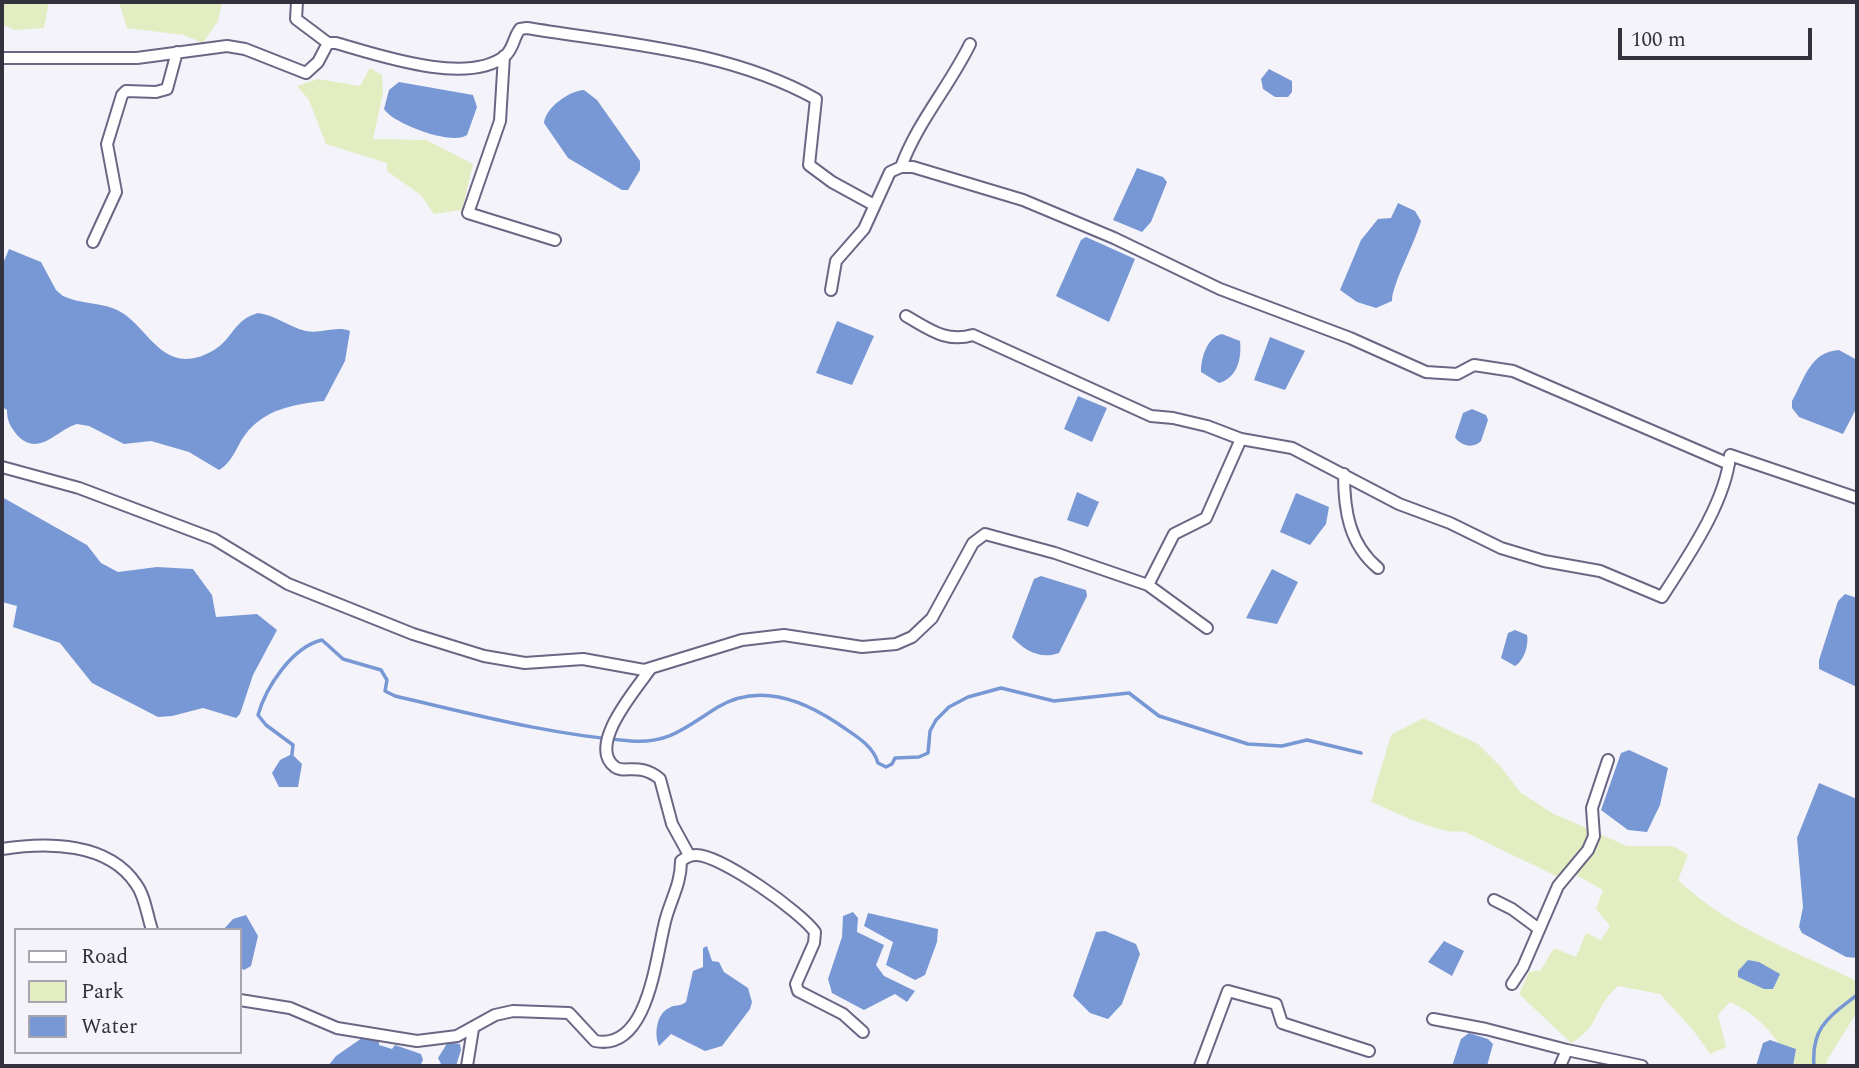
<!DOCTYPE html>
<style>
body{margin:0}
#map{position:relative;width:1859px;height:1068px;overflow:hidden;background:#f4f3fa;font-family:Spectral,serif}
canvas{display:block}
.frame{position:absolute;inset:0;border:4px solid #33313e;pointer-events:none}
.legend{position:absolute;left:14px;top:928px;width:228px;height:126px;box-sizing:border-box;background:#f4f3fa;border:2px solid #a7a5af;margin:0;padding:9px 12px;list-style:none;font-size:21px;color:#33313e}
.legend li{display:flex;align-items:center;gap:14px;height:35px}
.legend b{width:35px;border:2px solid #a7a5af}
.scale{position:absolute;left:1618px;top:28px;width:194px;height:32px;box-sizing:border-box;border:4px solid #33313e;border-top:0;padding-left:9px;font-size:21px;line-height:24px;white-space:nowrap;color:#33313e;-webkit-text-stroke:5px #f4f3fa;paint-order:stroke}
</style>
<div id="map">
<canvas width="1859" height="1068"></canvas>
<div class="frame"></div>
<ul class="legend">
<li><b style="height:9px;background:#fff"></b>Road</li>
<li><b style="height:19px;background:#e2eec2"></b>Park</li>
<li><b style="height:19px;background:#7898d5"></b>Water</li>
</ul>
<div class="scale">100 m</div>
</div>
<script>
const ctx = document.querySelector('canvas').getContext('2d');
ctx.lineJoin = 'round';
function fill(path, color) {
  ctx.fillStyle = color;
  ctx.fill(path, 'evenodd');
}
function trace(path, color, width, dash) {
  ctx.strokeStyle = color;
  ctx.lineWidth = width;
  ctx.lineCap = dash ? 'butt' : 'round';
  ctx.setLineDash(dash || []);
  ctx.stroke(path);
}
fill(new Path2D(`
 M 2,2 L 49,2 L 44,28 L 15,30 L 4,25 Z
 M 119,2 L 222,2 L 218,21 L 203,43 L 184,35 L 127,28 Z
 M 370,68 L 382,75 L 383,93 L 373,139 L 426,140 L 473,164 L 462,210 L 434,214 L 421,195 L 387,171 L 387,163 L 326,144 L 309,100 L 297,86 L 318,79 L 360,86 Z
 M 1423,718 L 1478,744 L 1501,767 L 1520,792 L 1552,813 L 1627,846 L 1673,846 L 1688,855 L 1678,880 C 1727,927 1794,951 1855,980 L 1857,1012 L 1826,1062 L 1829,1066 L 1793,1066 C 1776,1036 1761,1017 1730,1002 L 1718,1015 L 1726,1047 L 1710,1054 L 1693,1030 L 1660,994 L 1618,986 C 1593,1007 1601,1026 1571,1043 L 1519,994 L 1529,972 L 1541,970 L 1554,948 L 1576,957 L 1586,933 L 1601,940 L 1610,926 L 1596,909 L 1603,890 L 1574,874 L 1558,877 L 1463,831 C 1444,837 1391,810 1371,802 L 1391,735 Z`), '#e2eec2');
fill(new Path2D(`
 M 1269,69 L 1292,81 L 1292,92 L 1288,97 L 1275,97 L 1263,89 L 1261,79 Z
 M 399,82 L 473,95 L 477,107 L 467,135 C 453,146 393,124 384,109 L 389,90 Z
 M 584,90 L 597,100 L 640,161 L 640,170 L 628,190 L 622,190 L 568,158 L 544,123 C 546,107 569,91 584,90 Z
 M 1137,168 L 1163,177 L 1167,182 L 1151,222 L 1142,232 L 1113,220 Z
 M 1398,203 L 1415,211 L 1421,221 C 1415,243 1392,284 1392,301 L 1376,308 L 1357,302 L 1340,290 L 1361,240 L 1378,219 L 1391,218 Z
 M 1086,237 L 1135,259 L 1109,322 L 1056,296 L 1081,240 Z
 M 9,249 L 41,262 L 56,290 L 63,296 C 80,304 98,302 115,309 C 149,323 161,381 214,350 C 233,339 233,320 258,313 C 275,315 289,327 306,331 C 322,334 336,325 350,331 L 345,361 L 324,401 C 295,404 264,409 245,435 C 236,447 233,462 219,470 L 189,452 L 151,441 L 124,444 L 89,426 L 77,424 C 56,430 39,458 17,435 C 10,426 7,421 7,410 L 2,407 L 2,266 Z
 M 837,321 L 874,336 L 852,385 L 816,373 Z
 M 1222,334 L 1240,341 C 1242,359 1237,378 1219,383 L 1201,372 C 1201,358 1207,337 1222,334 Z
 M 1270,337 L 1305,351 L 1285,390 L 1254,380 Z
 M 1839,350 L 1857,360 L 1857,407 L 1843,434 L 1799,417 L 1792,408 L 1792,401 C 1805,378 1810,352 1839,350 Z
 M 1078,396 L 1107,408 L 1092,442 L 1064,429 Z
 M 1472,409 L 1486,415 L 1488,420 L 1481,441 C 1474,449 1460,446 1455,437 L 1463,413 Z
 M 1077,492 L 1099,502 L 1088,527 L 1067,520 Z
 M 1296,493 L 1329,507 L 1326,524 L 1310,545 L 1280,532 Z
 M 2,497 L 87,545 L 101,563 L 118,572 L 157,567 L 193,569 L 212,595 L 216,617 L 257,614 L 277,630 L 253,675 L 240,714 L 236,718 L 203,708 L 172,716 L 158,717 L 92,683 L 60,643 L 13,627 L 17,606 L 2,602 Z
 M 1272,569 L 1298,582 L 1277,624 L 1246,618 Z
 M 1041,576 L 1086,590 L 1087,596 L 1059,653 C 1040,660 1024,650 1012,637 L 1034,579 Z
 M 1845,594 L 1857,598 L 1857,687 L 1819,669 L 1819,660 L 1838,601 Z
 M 1515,630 L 1527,635 C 1529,645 1524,661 1515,666 L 1501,658 L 1508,633 Z
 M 1629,750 L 1668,768 L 1660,805 L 1647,832 L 1628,830 L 1601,810 L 1621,753 Z
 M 292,754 L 302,764 L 298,787 L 279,787 L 272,773 L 280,760 Z
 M 1819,783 L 1857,799 L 1857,958 L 1846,957 L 1802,933 L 1799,927 L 1803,907 L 1797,838 Z
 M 853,912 L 858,918 L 857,932 L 884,945 L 876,965 L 884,976 L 915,991 L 907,1002 L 895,994 L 864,1010 L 832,993 L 828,979 L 842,937 L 843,916 Z
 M 868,913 L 938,929 L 937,942 L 925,975 L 915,980 L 886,965 L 893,942 L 864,926 Z
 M 246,915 L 258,936 L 251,966 L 244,970 L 240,967 L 240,930 L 223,930 L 233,919 Z
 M 1105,931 L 1136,944 L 1140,954 L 1122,1004 L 1108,1019 L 1090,1013 L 1073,996 L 1096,932 Z
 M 1444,941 L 1464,951 L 1452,976 L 1428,962 Z
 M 707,946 L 712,961 L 719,962 L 724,972 L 748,988 L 752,1002 L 750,1009 L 722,1046 L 705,1051 L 671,1034 L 659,1046 C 654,1035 656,1014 669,1008 C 675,1004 680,1007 686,1002 L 693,971 L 703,967 L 703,948 Z
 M 1748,960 L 1759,962 L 1780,974 L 1773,989 L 1764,989 L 1738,977 L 1738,971 Z
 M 1469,1033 L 1488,1039 L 1493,1044 L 1487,1066 L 1452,1066 L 1461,1039 Z
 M 362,1038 L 379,1041 L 379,1045 L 392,1049 L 395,1045 L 421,1054 L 423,1060 L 420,1066 L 328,1066 L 336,1056 Z
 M 1770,1040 L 1796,1049 L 1793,1066 L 1756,1066 L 1763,1043 Z
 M 448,1042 L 460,1044 L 461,1050 L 456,1066 L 442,1066 L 438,1058 Z`), '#7898d5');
trace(new Path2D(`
 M 292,754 L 293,745 L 266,725 L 258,715 C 266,687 292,647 322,640 L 343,659 L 381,670 L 387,680 L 385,691 L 395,696 C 473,714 551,735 631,741 C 670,744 687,726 718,707 C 758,683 801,699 837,723 C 852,734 873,744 878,763 L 886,767 L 892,764 L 895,758 L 919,757 L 928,753 L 930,731 L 936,720 L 949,707 L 968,697 L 1001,688 L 1054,701 L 1129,693 L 1159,716 L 1248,744 L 1282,746 L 1307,740 L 1361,753
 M 1814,1066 C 1811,1027 1829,1017 1857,995`), '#7898d5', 3.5);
const street = new Path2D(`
 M 297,2 L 296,19 L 328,43
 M 504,56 L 500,121 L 468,213 L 555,240
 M 2,58 L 137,58 L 227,46 L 245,49 L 306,73 L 318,62 L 328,43 L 336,43 C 378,55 467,86 505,56 C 514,48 513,38 520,29 L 527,28 C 625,44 728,50 816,99 L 809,165 L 832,182 L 874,205
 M 901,167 C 918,121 949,87 970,44
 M 93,242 L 116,192 L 107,144 L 122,95 L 126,91 L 156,92 L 167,89 L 177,52
 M 831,290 L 836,261 L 864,229 L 890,172 L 901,167 L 913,167 L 1023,200 L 1114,238 L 1220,289 L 1350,338 L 1426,372 L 1457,374 L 1474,365 L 1513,371 L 1729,464
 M 906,316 C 929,329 946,343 973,335 L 1151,416 L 1173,418 L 1207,426 L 1241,439 L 1292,448 L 1399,504 L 1450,523 L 1501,548 L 1544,561 L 1600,571 L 1662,597 C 1687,558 1726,502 1730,455 L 1857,498
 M 2,467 L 79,488 L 214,539 L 288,584 L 413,634 L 484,656 L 525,663 L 583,659 L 644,670 L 742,640 L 784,635 L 862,647 L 896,644 L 912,637 L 932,618 L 973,543 L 985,534 L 1055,553 L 1148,585 L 1207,628
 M 1344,474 C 1344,510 1349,544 1378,568
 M 1148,585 L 1174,534 L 1206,518 L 1241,439
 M 651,668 C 637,688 586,746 615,767 C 624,774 640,762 660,779 L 672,824 L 689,855
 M 2,849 C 47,842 108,842 136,884 C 145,896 147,915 152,930
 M 1494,900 L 1512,909 L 1539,929
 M 1512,984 L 1523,967 L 1558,886 L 1588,850 L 1594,836 L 1592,808 L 1608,760
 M 240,1000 L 290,1008 L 337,1028 L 417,1041 L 457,1036 L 495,1015 L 513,1011 L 569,1013 L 595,1041 C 650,1052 656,952 666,918 C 672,897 681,883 681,861 C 686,857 690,855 696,855 C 721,855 801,912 815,932 L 814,943 L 796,984 L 798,991 L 843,1014 L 863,1032
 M 1433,1019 L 1486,1029 L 1567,1050 L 1560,1066
 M 1567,1050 L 1642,1066
 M 467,1066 L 473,1029
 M 1200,1066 L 1228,991 L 1276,1004 L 1282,1023 L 1369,1051`);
trace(street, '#6b6683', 14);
trace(street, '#fff', 10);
</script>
